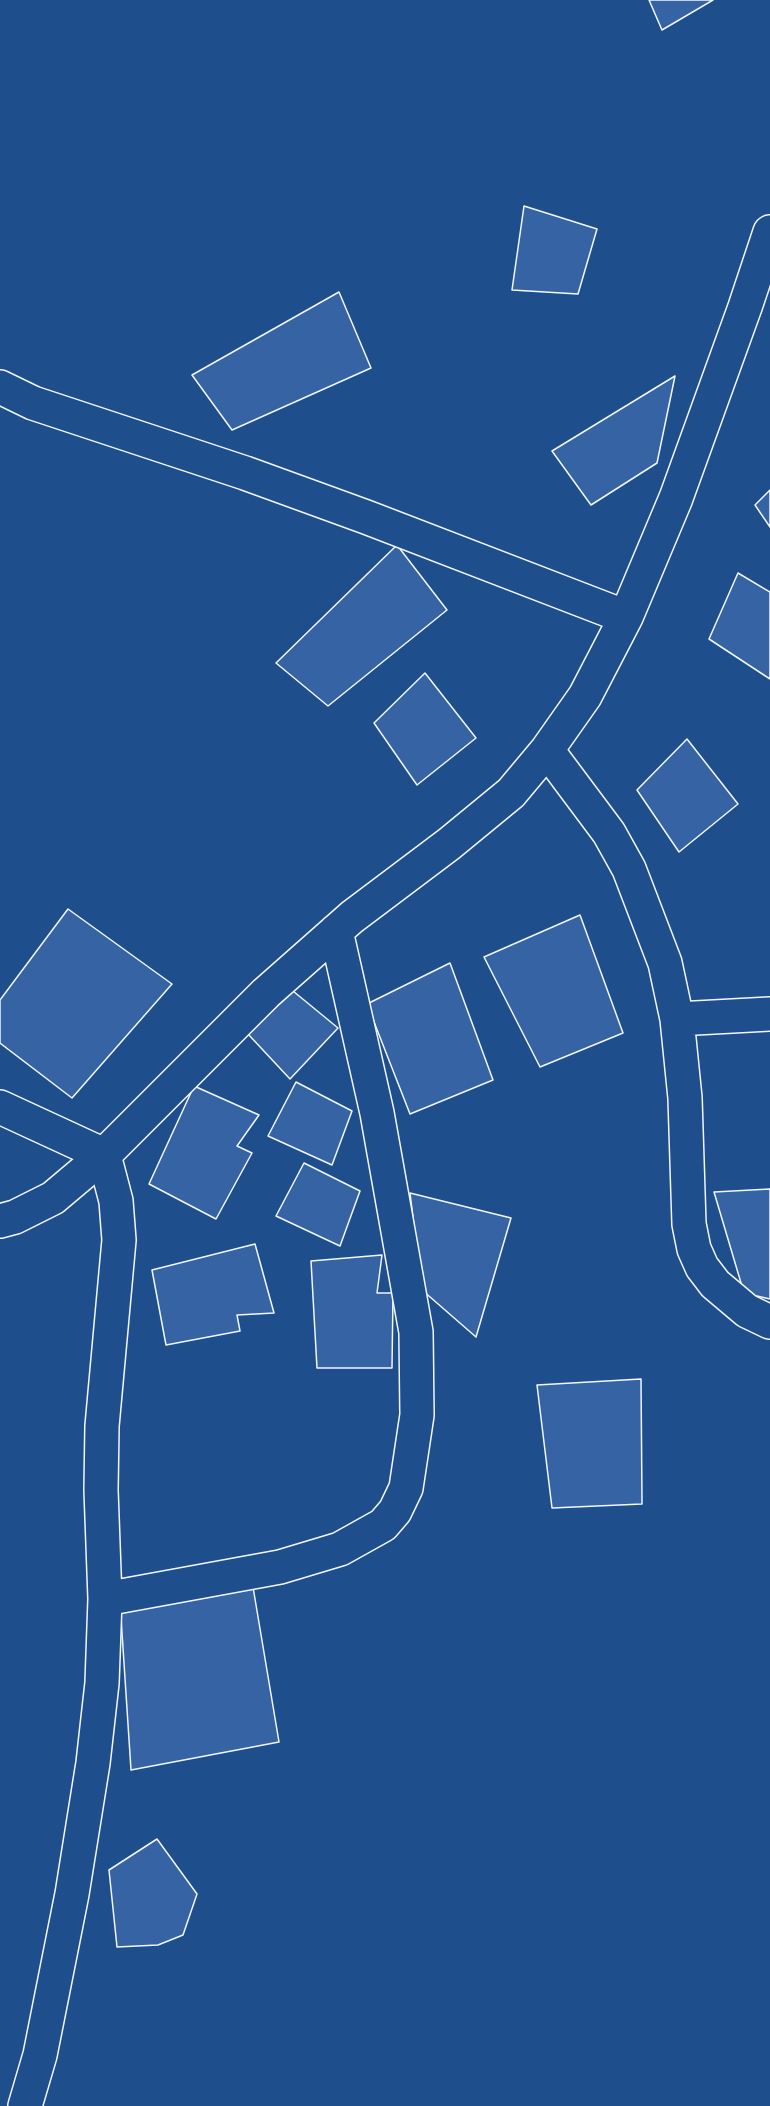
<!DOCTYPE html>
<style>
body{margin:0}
canvas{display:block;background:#1f4e8c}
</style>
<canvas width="770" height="2106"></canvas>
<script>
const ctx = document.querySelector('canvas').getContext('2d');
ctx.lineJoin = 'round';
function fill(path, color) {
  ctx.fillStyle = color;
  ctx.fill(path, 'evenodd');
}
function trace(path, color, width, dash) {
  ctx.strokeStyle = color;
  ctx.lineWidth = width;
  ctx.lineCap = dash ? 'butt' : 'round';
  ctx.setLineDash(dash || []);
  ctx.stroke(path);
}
const building = new Path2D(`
 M 649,0 L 713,0 L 662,30 Z
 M 524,206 L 597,229 L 578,294 L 512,290 Z
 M 339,292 L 371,368 L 232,430 L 192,375 Z
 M 675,376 L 657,463 L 591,505 L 552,451 Z
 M 770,490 L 770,527 L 755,505 Z
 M 397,545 L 447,610 L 328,706 L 276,663 Z
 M 738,573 L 770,592 L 770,679 L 709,639 Z
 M 425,673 L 476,738 L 417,785 L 374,723 Z
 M 687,739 L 738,804 L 679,852 L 637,790 Z
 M 68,909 L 172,984 L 72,1098 L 0,1043 L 0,1000 Z
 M 580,915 L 623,1033 L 540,1067 L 484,957 Z
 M 450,963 L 493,1080 L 410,1114 L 367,1004 Z
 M 293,991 L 338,1028 L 290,1079 L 248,1034 Z
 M 296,1082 L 352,1111 L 332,1165 L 268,1136 Z
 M 194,1086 L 259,1115 L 237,1146 L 252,1153 L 216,1219 L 149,1184 Z
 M 304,1163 L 360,1191 L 340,1246 L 276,1216 Z
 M 770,1189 L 770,1299 L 744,1293 L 714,1192 Z
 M 410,1193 L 511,1218 L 476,1337 L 422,1290 Z
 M 255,1244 L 274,1313 L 237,1315 L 240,1331 L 166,1345 L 152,1270 Z
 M 382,1255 L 377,1293 L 393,1293 L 392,1368 L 317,1368 L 311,1261 Z
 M 641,1379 L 642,1504 L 552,1508 L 537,1385 Z
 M 253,1587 L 279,1742 L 131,1770 L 120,1602 Z
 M 157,1839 L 197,1894 L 183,1935 L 158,1945 L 117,1947 L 109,1870 Z`);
fill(building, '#3563a3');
trace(building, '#f2f6ff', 1.5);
const minor = new Path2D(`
 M 0,387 L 33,403 L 245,473 L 366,517 L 626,617
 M 547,750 L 609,833 L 629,869 L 665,963 L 677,1019 L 685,1098 L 689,1224 L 694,1249 L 702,1267 L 715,1284 L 747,1311 L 770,1322
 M 677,1019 L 770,1014
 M 0,1107 L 104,1155 L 116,1201 L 119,1240 L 102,1426 L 101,1490 L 105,1599 L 102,1683 L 93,1763 L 72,1894 L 40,2055 L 25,2106
 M 0,1221 L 15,1217 L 53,1198 L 104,1155 L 266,993 L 352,917 L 449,844 L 511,793 L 547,750 L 585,696 L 626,617 L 676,498 L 745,307 L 770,232
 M 105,1599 L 280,1567 L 340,1549 L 383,1525 L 395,1511 L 406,1488 L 417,1415 L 416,1332 L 377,1113 L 336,931`);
trace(minor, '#f2f6ff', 36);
trace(minor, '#1f4e8c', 33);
</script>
